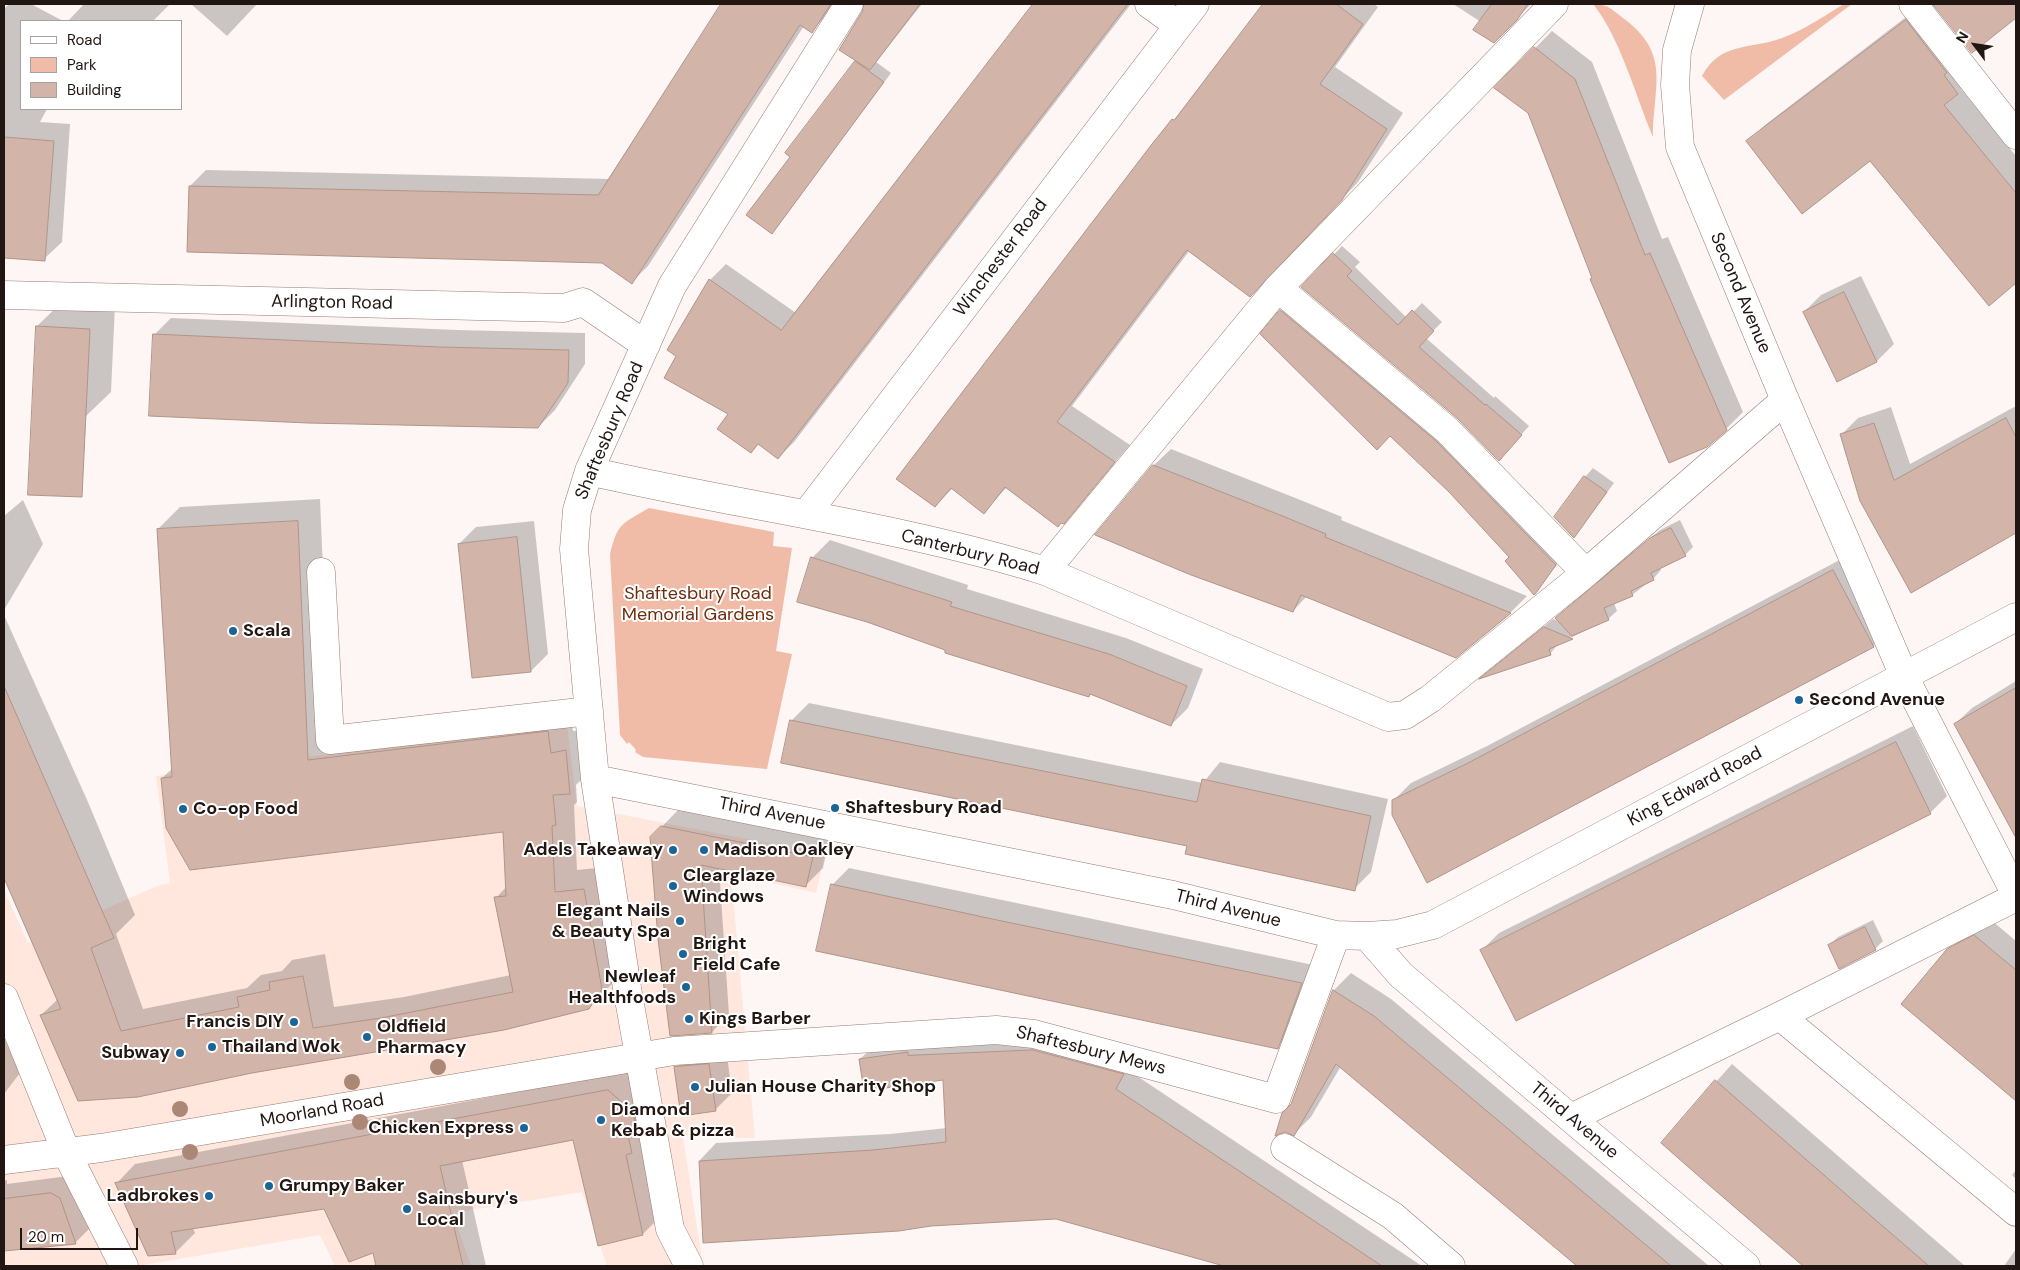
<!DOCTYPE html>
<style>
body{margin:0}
#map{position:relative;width:2020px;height:1270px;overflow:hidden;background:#fdf6f4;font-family:"DM Sans",sans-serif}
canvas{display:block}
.frame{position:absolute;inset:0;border:5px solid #211612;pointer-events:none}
.legend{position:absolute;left:20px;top:20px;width:162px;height:90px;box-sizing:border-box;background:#fff;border:1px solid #a6a2a0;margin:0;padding:6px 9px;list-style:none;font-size:15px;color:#211612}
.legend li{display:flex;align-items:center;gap:10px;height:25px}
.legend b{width:25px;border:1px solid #a6a2a0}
.north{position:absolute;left:1950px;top:20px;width:50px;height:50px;-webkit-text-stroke:4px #fff;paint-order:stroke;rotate:301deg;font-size:14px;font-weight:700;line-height:20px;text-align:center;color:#211612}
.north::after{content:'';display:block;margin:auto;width:18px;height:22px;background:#211612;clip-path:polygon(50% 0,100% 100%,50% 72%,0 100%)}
.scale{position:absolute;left:20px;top:1228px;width:118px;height:22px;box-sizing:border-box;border:2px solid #211612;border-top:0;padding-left:6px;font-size:15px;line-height:18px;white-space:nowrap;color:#211612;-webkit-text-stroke:4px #fff;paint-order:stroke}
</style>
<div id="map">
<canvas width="2020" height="1270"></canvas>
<div class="frame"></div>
<ul class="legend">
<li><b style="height:6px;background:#fff"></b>Road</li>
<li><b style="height:14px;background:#f0bca7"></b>Park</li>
<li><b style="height:14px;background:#d2b4a8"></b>Building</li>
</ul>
<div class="north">N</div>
<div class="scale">20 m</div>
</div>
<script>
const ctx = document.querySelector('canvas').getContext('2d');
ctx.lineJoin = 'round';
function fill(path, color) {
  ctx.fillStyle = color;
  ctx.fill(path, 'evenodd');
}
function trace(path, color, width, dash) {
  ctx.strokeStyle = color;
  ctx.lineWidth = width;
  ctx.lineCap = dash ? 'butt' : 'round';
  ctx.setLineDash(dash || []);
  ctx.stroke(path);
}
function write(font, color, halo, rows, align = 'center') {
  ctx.font = font + ' "DM Sans",sans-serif';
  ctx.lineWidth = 4;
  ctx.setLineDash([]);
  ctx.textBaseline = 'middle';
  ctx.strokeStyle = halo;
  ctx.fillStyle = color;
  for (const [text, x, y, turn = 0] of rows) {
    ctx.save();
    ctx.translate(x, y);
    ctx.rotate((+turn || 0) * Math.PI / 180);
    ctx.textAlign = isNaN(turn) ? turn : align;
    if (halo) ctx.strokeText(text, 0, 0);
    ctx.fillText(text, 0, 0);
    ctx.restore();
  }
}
fill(new Path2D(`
 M 567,724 L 577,806 L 825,854 L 816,893 L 731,874 L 755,1138 L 683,1137 L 703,1266 L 607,1266 L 582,1192 L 453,1213 L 471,1266 L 335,1266 L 320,1235 L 138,1266 L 4,1266 L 4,890 L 28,943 L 157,886 L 170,883 L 156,776 Z`), '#ffe7dd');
fill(new Path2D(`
 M 1593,4 C 1608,4 1611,9 1623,18 C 1672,54 1653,86 1653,137 C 1636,97 1620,37 1593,4 Z
 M 1844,4 L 1852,4 L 1724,100 L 1702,76 C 1721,41 1750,50 1782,38 C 1804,30 1824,16 1844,4 Z
 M 649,508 L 774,532 L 773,546 L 792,548 L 776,651 L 792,654 L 767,769 L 643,757 L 635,752 L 636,750 L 629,742 L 627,744 L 620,735 L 610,554 C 618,522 622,524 649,508 Z`), '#f0bca7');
fill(new Path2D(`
 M 9,4 L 31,4 L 63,21 L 21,21 L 21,109 L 47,109 L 40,122 L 70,124 L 62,242 L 44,259 L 4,256 L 4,9 Z
 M 84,4 L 170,4 L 153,21 L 68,21 Z
 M 191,4 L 257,4 L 227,36 Z
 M 723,4 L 836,4 L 812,31 L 804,26 L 648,266 L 632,282 L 602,262 L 190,186 L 206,170 L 610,179 Z
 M 866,4 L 922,4 L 876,62 L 891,73 L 772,233 L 792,156 L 857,60 Z
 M 1035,4 L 1131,4 L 794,442 L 778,458 L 759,443 L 750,452 L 730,414 L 678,355 L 710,280 L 726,264 L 796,313 Z
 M 1264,4 L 1374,4 L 1378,7 L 1335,67 L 1403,113 L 1358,182 L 1266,280 L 1190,250 L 1072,406 L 1130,445 L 1063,522 L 1007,487 L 984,512 L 953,488 L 935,506 L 898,479 Z
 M 1453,4 L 1531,4 L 1494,42 L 1481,22 Z
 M 1923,4 L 1974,76 L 1961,89 L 2016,156 L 2016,282 L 1989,304 L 1870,159 L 1748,142 L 1765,125 Z
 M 1934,4 L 2016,4 L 2016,16 L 1972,52 Z
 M 1552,31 L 1592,62 L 1662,239 L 1668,237 L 1743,412 L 1726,429 L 1593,277 L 1529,113 L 1496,88 Z
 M 1342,246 L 1360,262 L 1355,267 L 1407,318 L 1422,303 L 1442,322 L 1426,338 L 1494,398 L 1495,396 L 1529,426 L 1499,460 L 1458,417 L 1303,287 Z
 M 1861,276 L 1894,344 L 1877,361 L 1837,380 L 1804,312 L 1821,295 Z
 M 63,301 L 115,305 L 111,392 L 85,417 L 37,326 Z
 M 1289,303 L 1564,556 L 1535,592 L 1511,557 L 1281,311 Z
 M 171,318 L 457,330 L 585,333 L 585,364 L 555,410 L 538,427 L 154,335 Z
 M 2016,406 L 2016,532 L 1911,591 L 1841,435 L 1858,418 L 1891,407 L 1910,464 Z
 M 1171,449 L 1298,499 L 1342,517 L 1341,520 L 1527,596 L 1510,613 L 1456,657 L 1307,596 L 1293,611 L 1153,466 Z
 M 1593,468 L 1614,483 L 1574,537 L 1585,477 Z
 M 320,499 L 330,738 L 570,710 L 573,731 L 588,729 L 591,770 L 576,785 L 577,802 L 574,805 L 577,870 L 606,867 L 623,966 L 611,985 L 588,1008 L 252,1072 L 41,1015 L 58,999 L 4,873 L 4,615 L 88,802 L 135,915 L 116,934 L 143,1009 L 247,988 L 261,975 L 282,971 L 292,960 L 325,954 L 334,1007 L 404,997 L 511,975 L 496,898 L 507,886 L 505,831 L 162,778 L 173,768 L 158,529 L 180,507 Z
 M 23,500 L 43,544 L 4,610 L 4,516 Z
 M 1680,520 L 1693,547 L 1685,555 L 1660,567 L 1661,570 L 1653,579 L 1632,595 L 1614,603 L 1617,611 L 1608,619 L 1558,644 L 1550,654 L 1489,671 L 1553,619 L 1561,622 L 1565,610 L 1660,530 Z
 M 534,521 L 548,654 L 531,671 L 459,544 L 476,527 Z
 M 830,540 L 968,585 L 967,589 L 1126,638 L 1203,669 L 1188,708 L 1171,725 L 1091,694 L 1089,696 L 874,624 L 799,601 L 813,557 Z
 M 1851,554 L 1890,629 L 1873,646 L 1394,800 L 1411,783 L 1487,746 Z
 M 2016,681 L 2016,824 L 2007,806 L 1955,724 L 1972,708 Z
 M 809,703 L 1203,783 L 1220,762 L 1388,799 L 1371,872 L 1354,889 L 1189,845 L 783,762 L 792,720 Z
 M 1913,726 L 1947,796 L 1930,813 L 1516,1019 L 1482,950 L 1499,933 Z
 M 679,809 L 829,840 L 823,868 L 806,885 L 719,868 L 729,1015 L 712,1032 L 671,1035 L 651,838 Z
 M 849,868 L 1318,966 L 1294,1030 L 1277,1047 L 832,885 Z
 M 1873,920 L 1883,941 L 1875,949 L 1829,945 L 1838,937 Z
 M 1991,920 L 2016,941 L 2016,1099 L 1903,1004 L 1965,933 Z
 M 1351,973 L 1391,999 L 1709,1266 L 1579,1266 L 1341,1066 L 1311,1117 L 1294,1134 L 1285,1131 L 1292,1105 L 1334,990 Z
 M 1050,1034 L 1131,1072 L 1422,1266 L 1225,1266 L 1056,1218 L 704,1241 L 700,1160 L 716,1143 L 890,1134 L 947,1128 L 944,1078 L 860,1059 L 877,1043 Z
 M 4,1038 L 20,1073 L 4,1094 Z
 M 726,1048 L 732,1093 L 715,1110 L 676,1067 L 693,1050 Z
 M 1732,1064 L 1965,1266 L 1805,1266 L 1662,1142 Z
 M 628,1071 L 652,1093 L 662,1215 L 643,1234 L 574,1139 L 462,1160 L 486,1266 L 378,1266 L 370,1234 L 325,1207 L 193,1228 L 195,1233 L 176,1252 L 149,1255 L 117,1183 L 135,1164 Z
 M 2016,1170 L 2016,1179 L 2012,1175 Z
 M 68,1176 L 92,1226 L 75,1243 L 4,1250 L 4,1181 L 7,1180 L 7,1184 Z
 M 2016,1249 L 2016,1266 L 2004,1266 Z`), '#0003');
const building = new Path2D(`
 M 721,4 L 831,4 L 812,33 L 800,25 L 632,284 L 602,263 L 187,252 L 189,186 L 598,195 Z
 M 864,4 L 920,4 L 870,70 L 839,50 L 862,12 Z
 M 1033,4 L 1128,4 L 778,459 L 758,444 L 751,453 L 717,429 L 728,414 L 664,378 L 676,356 L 667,350 L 709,279 L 781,330 Z
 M 1263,4 L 1336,4 L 1363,24 L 1320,84 L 1387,129 L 1342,200 L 1250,297 L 1187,250 L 1057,422 L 1115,462 L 1064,524 L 1061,523 L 1058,527 L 1005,487 L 984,514 L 951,488 L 935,507 L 896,479 L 1152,144 L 1172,119 L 1174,120 Z
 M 1492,4 L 1528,4 L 1517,20 L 1494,43 L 1473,30 Z
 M 1933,4 L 2016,4 L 2016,18 L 1972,53 Z
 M 1906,20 L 1947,73 L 1944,75 L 1958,94 L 1944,105 L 2016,193 L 2016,283 L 1989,306 L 1870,161 L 1802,214 L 1746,141 Z
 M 1534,47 L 1575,79 L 1645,255 L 1650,253 L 1727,430 L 1707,447 L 1669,463 L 1590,279 L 1592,278 L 1528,113 L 1494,88 Z
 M 855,61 L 884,82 L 772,234 L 746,215 L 790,157 L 785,153 Z
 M 4,137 L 54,141 L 45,261 L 4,258 Z
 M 1333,253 L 1352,271 L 1347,276 L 1398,325 L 1412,310 L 1434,331 L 1419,347 L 1485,405 L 1486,404 L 1522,435 L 1499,461 L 1457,418 L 1301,287 Z
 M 1844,292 L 1877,362 L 1837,382 L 1803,312 Z
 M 1280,310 L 1436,441 L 1556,565 L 1536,593 L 1534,595 L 1505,561 L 1509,557 L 1449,492 L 1390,436 L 1377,450 L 1260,334 Z
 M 36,326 L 90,329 L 82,497 L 28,495 Z
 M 153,334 L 439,347 L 569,350 L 568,383 L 538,428 L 308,423 L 149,416 Z
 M 2006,418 L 2016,437 L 2016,533 L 1911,593 L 1860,501 L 1840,434 L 1874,423 L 1894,480 Z
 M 1153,465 L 1280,515 L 1326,534 L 1325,537 L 1511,613 L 1456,658 L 1301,595 L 1293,612 L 1191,575 L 1095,535 Z
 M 1584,476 L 1607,492 L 1574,538 L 1554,517 Z
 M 298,521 L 308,760 L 548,731 L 551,753 L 566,750 L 570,794 L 553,795 L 556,825 L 552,826 L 555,892 L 584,889 L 602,989 L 589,1009 L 504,1030 L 252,1073 L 138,1097 L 78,1101 L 40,1015 L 61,1009 L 4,878 L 4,686 L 114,938 L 91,948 L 121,1031 L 239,1007 L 237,997 L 270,990 L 269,982 L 303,976 L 313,1028 L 381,1018 L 513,992 L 494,897 L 506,896 L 503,832 L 190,870 L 166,828 L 161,778 L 172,777 L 157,529 Z
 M 1671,528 L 1686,556 L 1651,573 L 1654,580 L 1631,591 L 1633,596 L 1604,608 L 1609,620 L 1572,636 L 1555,618 L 1650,538 Z
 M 517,537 L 531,672 L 472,678 L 458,544 Z
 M 811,557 L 952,602 L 950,606 L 1109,654 L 1187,686 L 1171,726 L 1090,694 L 1089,697 L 945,653 L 945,650 L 867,622 L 797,602 Z
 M 1833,570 L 1874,647 L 1427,883 L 1392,815 L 1392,800 L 1468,763 Z
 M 1544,627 L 1573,639 L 1549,649 L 1551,655 L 1479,679 Z
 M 2016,688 L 2016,838 L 1954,724 Z
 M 790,720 L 1197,802 L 1202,779 L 1371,816 L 1355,891 L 1185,854 L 1187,846 L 781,763 Z
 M 1896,742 L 1931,814 L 1516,1021 L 1480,950 Z
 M 661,826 L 813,857 L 806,887 L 701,865 L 712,1033 L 670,1036 L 658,939 L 650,837 Z
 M 831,884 L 997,920 L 1302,983 L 1278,1049 L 816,951 Z
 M 1865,927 L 1876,950 L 1839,969 L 1828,945 Z
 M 1974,935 L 2016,970 L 2016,1101 L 1901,1004 L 1947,949 Z
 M 1333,990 L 1374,1016 L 1671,1266 L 1577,1266 L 1336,1064 L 1294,1136 L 1285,1132 L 1275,1136 L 1282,1113 L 1291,1104 Z
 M 1033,1050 L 1124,1074 L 1116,1089 L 1382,1266 L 1224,1266 L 1056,1219 L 931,1226 L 899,1231 L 703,1243 L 699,1161 L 873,1150 L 946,1142 L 943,1080 L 864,1091 L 859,1059 L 908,1052 L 908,1055 Z
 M 709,1064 L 716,1111 L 681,1116 L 674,1067 Z
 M 1715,1080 L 1864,1210 L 1929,1266 L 1803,1266 L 1702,1179 L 1661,1143 Z
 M 608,1090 L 633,1112 L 636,1126 L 626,1127 L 632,1153 L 626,1155 L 643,1235 L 598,1246 L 573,1140 L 440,1166 L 463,1266 L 376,1266 L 373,1253 L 349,1262 L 324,1209 L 171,1232 L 176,1254 L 148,1256 L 115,1183 Z
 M 51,1193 L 60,1198 L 76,1244 L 4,1251 L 4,1199 Z`);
fill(building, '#d2b4a8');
trace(building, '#b19488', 1);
const minor = new Path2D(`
 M 1149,4 L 1178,25
 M 1690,4 L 1677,50 L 1675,85 L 1680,147 L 1785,400 L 1904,676 L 2016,895
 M 1913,4 L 2016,135
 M 1278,288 L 1447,430 L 1586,573
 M 4,295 L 564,308 L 583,302 L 646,345
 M 589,471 C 740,506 896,525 1045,571 L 1388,717 L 1405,715 L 1430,699 L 1586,573 L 1785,400
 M 807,513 L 1195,4
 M 1045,571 L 1278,288 L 1554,4
 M 321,572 L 330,740 L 589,711
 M 595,779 L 1173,895 L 1336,935 L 1367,936 L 1397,934 L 1433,925 L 2016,617
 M 1367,936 L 1401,975 L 1746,1266
 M 4,998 L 67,1154 L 124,1266
 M 1780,1016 L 2016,1212
 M 1571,1118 L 1780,1016 L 2016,897
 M 1285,1148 L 1393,1216 L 1451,1266
 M 4,1160 L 101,1148 L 674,1051 L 996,1030 L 1034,1034 L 1276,1099 L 1336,935
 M 689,1266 L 670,1229 L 627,988 L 595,779 L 574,549 L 577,510 L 589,471 L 672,286 L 849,4`);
trace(minor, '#987c71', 29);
trace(minor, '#fff', 28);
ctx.fillStyle = '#ad8776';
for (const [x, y] of [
 [438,1067],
 [352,1082],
 [180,1109],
 [360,1122],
 [190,1152]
]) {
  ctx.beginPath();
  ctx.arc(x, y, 8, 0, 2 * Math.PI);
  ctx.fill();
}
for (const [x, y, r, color] of [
 [233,631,5,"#1a6598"],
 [1799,700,5,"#1a6598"],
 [835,808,5,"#1a6598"],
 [183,809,5,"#1a6598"],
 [673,850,5,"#1a6598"],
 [704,850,5,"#1a6598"],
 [673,886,5,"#1a6598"],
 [680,921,5,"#1a6598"],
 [683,954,5,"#1a6598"],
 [686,987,5,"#1a6598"],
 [689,1019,5,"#1a6598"],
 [294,1022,5,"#1a6598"],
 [367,1037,5,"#1a6598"],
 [212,1047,5,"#1a6598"],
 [180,1053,5,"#1a6598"],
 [695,1087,5,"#1a6598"],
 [601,1120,5,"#1a6598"],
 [524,1128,5,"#1a6598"],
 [269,1186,5,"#1a6598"],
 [209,1196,5,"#1a6598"],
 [407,1209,5,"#1a6598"]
]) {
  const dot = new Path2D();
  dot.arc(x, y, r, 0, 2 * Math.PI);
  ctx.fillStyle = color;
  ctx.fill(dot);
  trace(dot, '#fff', 2);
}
write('18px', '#211612', '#fff', [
 ["Winchester Road",1001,258,-53],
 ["Second Avenue",1740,293,67],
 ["Arlington Road",332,303,1],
 ["Shaftesbury Road",610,431,-67],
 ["Canterbury Road",970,553,14],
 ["King Edward Road",1695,787,-28],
 ["Third Avenue",772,814,11],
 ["Third Avenue",1228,909,14],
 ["Shaftesbury Mews",1091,1051,14],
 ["Moorland Road",322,1111,-10],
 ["Third Avenue",1574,1121,40]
]);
write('18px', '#6c2d0e', '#fff', [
 ["Shaftesbury Road",698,594],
 ["Memorial Gardens",698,615]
]);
write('bold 18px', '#211612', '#fff', [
 ["Scala",243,631],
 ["Second Avenue",1809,700],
 ["Shaftesbury Road",845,808],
 ["Co-op Food",193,809],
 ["Adels Takeaway",663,850,"right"],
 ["Madison Oakley",714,850],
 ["Clearglaze",683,876],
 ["Windows",683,897],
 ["Elegant Nails",670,911,"right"],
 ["& Beauty Spa",670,932,"right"],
 ["Bright",693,944],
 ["Field Cafe",693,965],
 ["Newleaf",676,977,"right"],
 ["Healthfoods",676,998,"right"],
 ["Kings Barber",699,1019],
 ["Francis DIY",284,1022,"right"],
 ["Oldfield",377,1027],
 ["Pharmacy",377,1048],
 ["Thailand Wok",222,1047],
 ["Subway",170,1053,"right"],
 ["Julian House Charity Shop",705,1087],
 ["Diamond",611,1110],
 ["Kebab & pizza",611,1131],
 ["Chicken Express",514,1128,"right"],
 ["Grumpy Baker",279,1186],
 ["Ladbrokes",199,1196,"right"],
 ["Sainsbury's",417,1199],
 ["Local",417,1220]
], 'left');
</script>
